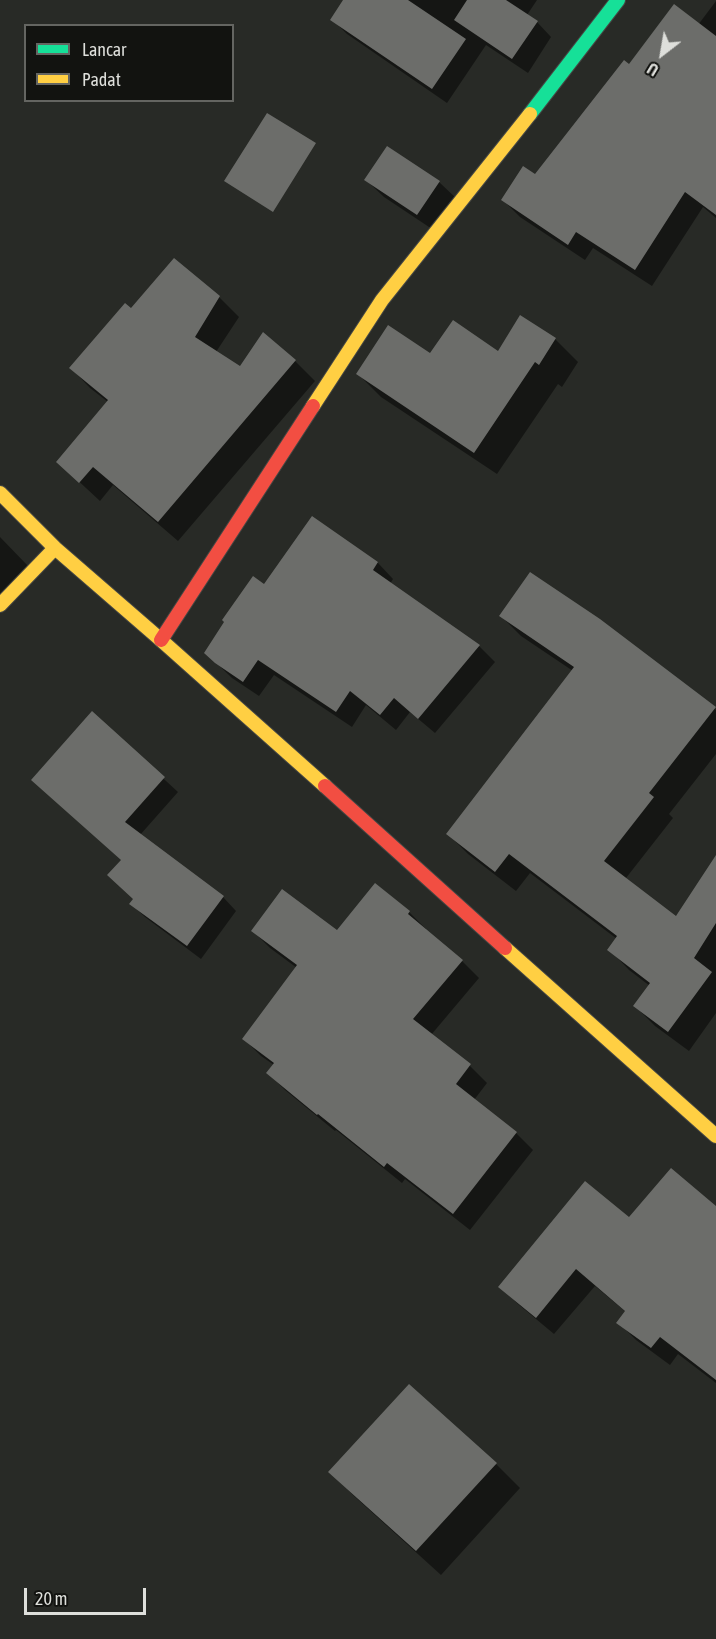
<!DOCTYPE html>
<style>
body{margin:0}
#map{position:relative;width:716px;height:1639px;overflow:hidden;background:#282a26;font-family:"Asap Condensed",sans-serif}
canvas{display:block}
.legend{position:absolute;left:24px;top:24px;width:210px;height:78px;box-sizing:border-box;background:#121310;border:2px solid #646561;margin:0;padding:8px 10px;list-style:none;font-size:18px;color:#dedfdb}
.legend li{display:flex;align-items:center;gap:12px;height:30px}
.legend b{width:30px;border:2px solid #646561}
.north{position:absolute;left:632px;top:24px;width:60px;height:60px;-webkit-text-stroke:4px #121310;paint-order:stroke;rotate:211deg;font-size:16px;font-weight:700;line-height:24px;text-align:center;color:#dedfdb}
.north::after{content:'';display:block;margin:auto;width:21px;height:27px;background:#dedfdb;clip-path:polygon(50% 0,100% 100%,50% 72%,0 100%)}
.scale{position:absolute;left:24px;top:1588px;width:122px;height:27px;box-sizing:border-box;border:3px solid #dedfdb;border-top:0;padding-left:8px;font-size:18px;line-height:21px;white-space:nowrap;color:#dedfdb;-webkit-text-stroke:4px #121310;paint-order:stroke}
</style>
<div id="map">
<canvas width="716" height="1639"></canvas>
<ul class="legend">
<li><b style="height:8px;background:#16e098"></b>Lancar</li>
<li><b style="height:8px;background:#ffcf43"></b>Padat</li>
</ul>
<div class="north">U</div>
<div class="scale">20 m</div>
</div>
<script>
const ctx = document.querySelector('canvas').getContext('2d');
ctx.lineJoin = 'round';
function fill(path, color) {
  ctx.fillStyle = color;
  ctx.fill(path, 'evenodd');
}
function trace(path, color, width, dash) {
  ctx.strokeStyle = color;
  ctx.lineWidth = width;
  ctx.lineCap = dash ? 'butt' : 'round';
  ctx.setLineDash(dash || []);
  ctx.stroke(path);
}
fill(new Path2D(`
 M 345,0 L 537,0 L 527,15 L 537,22 L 551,37 L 528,73 L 486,45 L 447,103 L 347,34 L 332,19 Z
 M 716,1 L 716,218 L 703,207 L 652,286 L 593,248 L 585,260 L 520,217 L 503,200 L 535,176 L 629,66 L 698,25 Z
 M 366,180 L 439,182 L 457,199 L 435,231 L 384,197 Z
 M 219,297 L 239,317 L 216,352 L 240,368 L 263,334 L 295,361 L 315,381 L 178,541 L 113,485 L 100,501 L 58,462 L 108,402 L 90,388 L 71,368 L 132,310 Z
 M 555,339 L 578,362 L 562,387 L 558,384 L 497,474 L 381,397 L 358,374 L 431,355 L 499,353 Z
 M 313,518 L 378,563 L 393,579 L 390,584 L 479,646 L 495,662 L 435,733 L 410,712 L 396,730 L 366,705 L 352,727 L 274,675 L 259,696 L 232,678 L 206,653 L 265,586 Z
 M 0,537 L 29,567 L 0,596 Z
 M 501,616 L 599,620 L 716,710 L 716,754 L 669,814 L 673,818 L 626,878 L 676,918 L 716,871 L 716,1013 L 689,1051 L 655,1026 L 635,1006 L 650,986 L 629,970 L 609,949 L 617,939 L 530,873 L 516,891 L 468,854 L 448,834 L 573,671 L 521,636 Z
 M 92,713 L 178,792 L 140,835 L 223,897 L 236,911 L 201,959 L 145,917 L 131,904 L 134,899 L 122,861 Z
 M 409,912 L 426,929 L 425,930 L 462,961 L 479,978 L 431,1035 L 470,1066 L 487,1083 L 474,1100 L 516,1133 L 533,1150 L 470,1230 L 405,1179 L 402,1183 L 336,1130 L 335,1131 L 285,1090 L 268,1073 L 274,1065 L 261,1056 L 244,1039 L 297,968 L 270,948 L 253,931 L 337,932 Z
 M 716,1208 L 716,1383 L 678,1354 L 670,1365 L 636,1340 L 618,1322 L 626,1312 L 595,1286 L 554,1334 L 518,1304 L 500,1287 L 629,1219 Z
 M 496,1464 L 520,1488 L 441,1575 L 354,1496 L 330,1472 Z`), '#0007');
fill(new Path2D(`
 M 343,0 L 408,0 L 466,39 L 432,89 L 330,20 Z
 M 467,0 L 506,0 L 538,21 L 512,59 L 454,20 Z
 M 674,4 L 716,36 L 716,215 L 685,192 L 635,270 L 576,232 L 568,245 L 501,200 L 523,166 L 535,174 L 624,60 L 629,64 Z
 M 267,113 L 316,143 L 273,212 L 224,181 Z
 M 387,146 L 440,181 L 417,215 L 364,180 Z
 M 174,258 L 220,296 L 195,337 L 240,366 L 263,332 L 296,360 L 158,522 L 93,467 L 79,483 L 56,462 L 108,400 L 69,368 L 125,303 L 131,308 Z
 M 520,315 L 556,338 L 539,365 L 535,362 L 474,453 L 356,374 L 388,325 L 430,353 L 453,320 L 498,351 Z
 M 312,516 L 378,562 L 373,570 L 480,645 L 418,719 L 394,698 L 380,715 L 350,691 L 336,712 L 258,660 L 243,682 L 215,663 L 204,653 L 224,622 L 222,620 L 253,576 L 264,584 Z
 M 530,572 L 600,619 L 716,707 L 649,793 L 654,797 L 604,861 L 676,916 L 716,855 L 716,923 L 694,958 L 712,972 L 668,1032 L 633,1006 L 650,983 L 607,950 L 617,936 L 509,854 L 495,872 L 446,834 L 574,667 L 499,616 Z
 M 92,711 L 165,777 L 125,822 L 224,896 L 187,946 L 129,904 L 133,899 L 107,875 L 121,860 L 31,780 Z
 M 375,883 L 410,911 L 408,914 L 463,960 L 413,1019 L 471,1064 L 456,1084 L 517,1132 L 453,1214 L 387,1163 L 384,1167 L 318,1114 L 317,1115 L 266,1073 L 274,1063 L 242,1039 L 297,965 L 251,931 L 282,889 L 337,930 Z
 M 671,1168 L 716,1206 L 716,1380 L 660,1337 L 651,1348 L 616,1323 L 625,1311 L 576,1269 L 536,1318 L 498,1287 L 585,1181 L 629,1217 Z
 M 409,1384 L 497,1463 L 416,1551 L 328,1472 Z`), '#6c6d6a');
const fast = new Path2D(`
 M 530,114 L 618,0`);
const slow = new Path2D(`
 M 313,406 L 382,300 L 530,114
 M 0,493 L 55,548 L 161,640 L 325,786
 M 0,605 L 55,548
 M 505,948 L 716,1136`);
const jam = new Path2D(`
 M 161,640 L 313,406
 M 325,786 L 505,948`);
trace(fast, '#464744', 16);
trace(slow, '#464744', 16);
trace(jam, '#464744', 16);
trace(fast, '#16e098', 14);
trace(slow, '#ffcf43', 14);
trace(jam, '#f24e42', 14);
</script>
